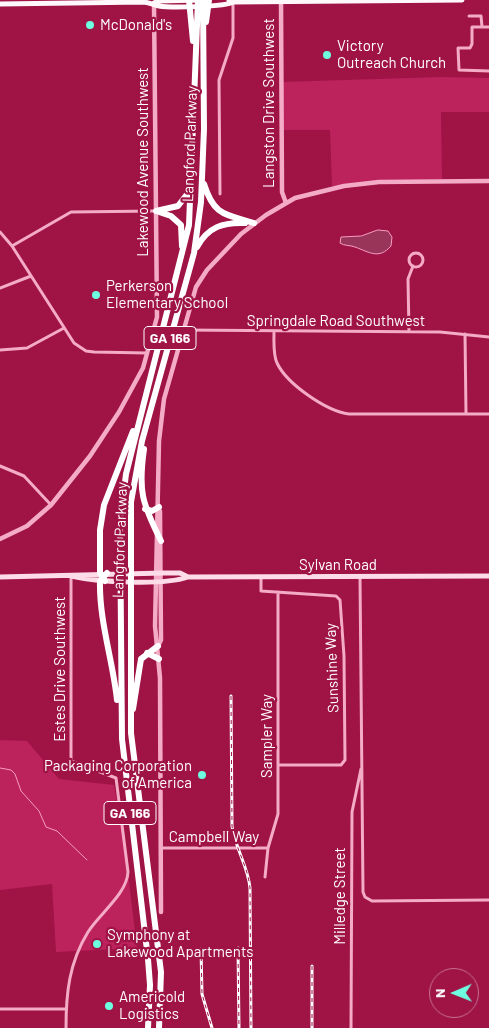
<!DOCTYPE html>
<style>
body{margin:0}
#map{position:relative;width:489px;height:1028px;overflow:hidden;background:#9f1345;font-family:Barlow,sans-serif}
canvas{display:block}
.north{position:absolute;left:429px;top:968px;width:50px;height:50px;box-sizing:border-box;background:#9f1345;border:1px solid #c5718f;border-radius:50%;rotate:269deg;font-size:14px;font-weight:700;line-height:20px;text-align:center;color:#fff}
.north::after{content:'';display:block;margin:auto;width:18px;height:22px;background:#6effe1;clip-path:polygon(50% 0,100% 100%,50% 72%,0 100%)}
</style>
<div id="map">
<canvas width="489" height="1028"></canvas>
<div class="north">N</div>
</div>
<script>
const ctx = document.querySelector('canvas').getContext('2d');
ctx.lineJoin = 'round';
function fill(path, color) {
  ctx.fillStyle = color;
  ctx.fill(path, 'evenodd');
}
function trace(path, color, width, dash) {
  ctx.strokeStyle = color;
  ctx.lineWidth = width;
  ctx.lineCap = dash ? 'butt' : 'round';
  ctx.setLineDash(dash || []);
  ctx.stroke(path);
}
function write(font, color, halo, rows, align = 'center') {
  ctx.font = font + ' Barlow,sans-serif';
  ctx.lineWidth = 4.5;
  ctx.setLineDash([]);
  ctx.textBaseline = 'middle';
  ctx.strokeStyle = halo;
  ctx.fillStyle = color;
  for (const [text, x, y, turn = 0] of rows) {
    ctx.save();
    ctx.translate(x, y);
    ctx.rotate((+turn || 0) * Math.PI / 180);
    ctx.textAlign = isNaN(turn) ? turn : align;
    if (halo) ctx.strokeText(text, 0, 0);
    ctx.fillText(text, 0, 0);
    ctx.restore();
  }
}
fill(new Path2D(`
 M 441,77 L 489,78 L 489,112 L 441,112 L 442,179 L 332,186 L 330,130 L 283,130 L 281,82 Z
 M 0,740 L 27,741 L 59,779 L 114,785 L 124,839 L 137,948 L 56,952 L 52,884 L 0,890 Z`), '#bc225c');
const water = new Path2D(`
 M 378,230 L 388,231 L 392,237 L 391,246 C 379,260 369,252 355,247 C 350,245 344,246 340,243 L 341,237 L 361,236 Z`);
fill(water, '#993559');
trace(water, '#f79ec0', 1);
trace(new Path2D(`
 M 0,768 L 11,770 L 15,774 L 21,791 L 39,811 L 46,827 L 57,831 L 87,860`), '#f79ec0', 1);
trace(new Path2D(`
 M 469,16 L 481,16 L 482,27
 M 489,27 L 472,27 L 472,44 L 470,48 L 458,48 L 459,70 L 489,71
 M 220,194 L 219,80 L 233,38 L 233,2
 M 0,232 L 12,246 L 74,343 L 86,351 L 94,352 L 147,353
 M 12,246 L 71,212 L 155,211
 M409 260a7 7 0 1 1 14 0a7 7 0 1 1-14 0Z
 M 0,288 L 31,276
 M 184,330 L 440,332 L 489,337
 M 274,332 C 274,342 273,354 277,363 C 287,384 326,411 349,414 L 489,414
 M 409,332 L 408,279 L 413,266
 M 465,334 L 466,414
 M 0,350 L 27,348 L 64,328
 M 0,466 L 24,476 L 51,505
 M 360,577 L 363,892 L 365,897 L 372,901 L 489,900
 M 261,578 L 261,591 L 336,596 L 340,600 L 344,656 L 345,760 L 341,765 L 278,765
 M 161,848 L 268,848
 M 265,877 L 268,848 L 278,814 L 278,592
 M 0,1009 L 66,1009
 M 66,1028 C 66,993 69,963 88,932 C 99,914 127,894 128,872 L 116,778 L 71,761 L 71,576
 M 351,1028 L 352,812 L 361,769`), '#f4abc6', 3);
trace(new Path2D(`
 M 281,1 L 282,192 L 286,203
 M 0,539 L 27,526 L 51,505 L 90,456 L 119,412 L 143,368 L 157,317 L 154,4
 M 158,646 L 161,640 L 160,511
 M 161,912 L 160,678 L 155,626 L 159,441 L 164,399 L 196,287 L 207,270 L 241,234 L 266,215 L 295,198 L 344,186 L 379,182 L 489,181`), '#f4abc6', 4.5);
trace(new Path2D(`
 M 71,576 C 98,582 162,586 188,577 L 489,576
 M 0,577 L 164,573 L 180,573 L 188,577`), '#fddbe7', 5);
trace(new Path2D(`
 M 229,0 L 233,2 L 462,0
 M 154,3 L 158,1 L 201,0
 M 0,4 L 144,2 C 150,3 154,5 159,6 C 169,8 226,7 233,2`), '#fff8fa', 5);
trace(new Path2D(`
 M 189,0 L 193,41
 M 206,22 L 209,0
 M 204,184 C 214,216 225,214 254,223
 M 156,211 L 178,206 L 188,193 L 188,187
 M 159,212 L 171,216 L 181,225 L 182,246
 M 197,247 C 208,227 223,222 245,223
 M 144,449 C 138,491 142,503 161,541
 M 145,509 L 152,511 L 159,507
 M 107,573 L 100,581 C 99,621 113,661 117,700
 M 105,581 L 100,573 L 100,530 L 104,505 L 133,431
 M 147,653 L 159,659
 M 133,709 L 141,659 L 158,646
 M 148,1028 L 150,985 L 148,959 L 122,739 L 120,522 L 126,474 L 189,225 L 198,0
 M 159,1028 L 161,972 L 131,733 L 131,502 L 142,441 L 194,253 L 201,202 L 204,129 L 203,0`), '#fff', 6);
const rail = new Path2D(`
 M 231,696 L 232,826 C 235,848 248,866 250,888 L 251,1028
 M 238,948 L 239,1028
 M 201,949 L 202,994 L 212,1028
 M 312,966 L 312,1028`);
trace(rail, '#fff', 3);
trace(rail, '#9f1345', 1, [4]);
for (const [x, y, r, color] of [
 [90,25,5,"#6effe1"],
 [327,55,5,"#6effe1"],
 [96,295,5,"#6effe1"],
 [202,775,5,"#6effe1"],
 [97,944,5,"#6effe1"],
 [109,1006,5,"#6effe1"]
]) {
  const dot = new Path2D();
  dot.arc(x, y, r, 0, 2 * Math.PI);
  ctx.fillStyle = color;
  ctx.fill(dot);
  trace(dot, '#9f1345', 2);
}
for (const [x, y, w] of [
 [170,338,52],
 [130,813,52]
]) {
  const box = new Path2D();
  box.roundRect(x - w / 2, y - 11.5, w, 23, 4);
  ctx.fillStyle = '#9f1345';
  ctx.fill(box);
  trace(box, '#fff', 1);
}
write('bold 14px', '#fff', null, [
 ["GA 166",170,338],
 ["GA 166",130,813]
]);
write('15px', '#fff', '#9f1345', [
 ["McDonald's",100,25],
 ["Victory",337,46],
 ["Outreach Church",337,63],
 ["Perkerson",106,286],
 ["Elementary School",106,303],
 ["Packaging Corporation",192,766,"right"],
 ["of America",192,783,"right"],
 ["Symphony at",107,935],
 ["Lakewood Apartments",107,952],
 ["Americold",119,997],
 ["Logistics",119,1014]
], 'left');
write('15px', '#fff', '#9f1345', [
 ["Langston Drive Southwest",269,103,-90],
 ["Langford Parkway",190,144,-88],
 ["Lakewood Avenue Southwest",143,162,-90],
 ["Springdale Road Southwest",336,321],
 ["Langford Parkway",120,540,-88],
 ["Sylvan Road",338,565],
 ["Sunshine Way",332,668,-92],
 ["Estes Drive Southwest",60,669,-90],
 ["Sampler Way",267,736,-90],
 ["Campbell Way",214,837],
 ["Milledge Street",340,896,-90]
]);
</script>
